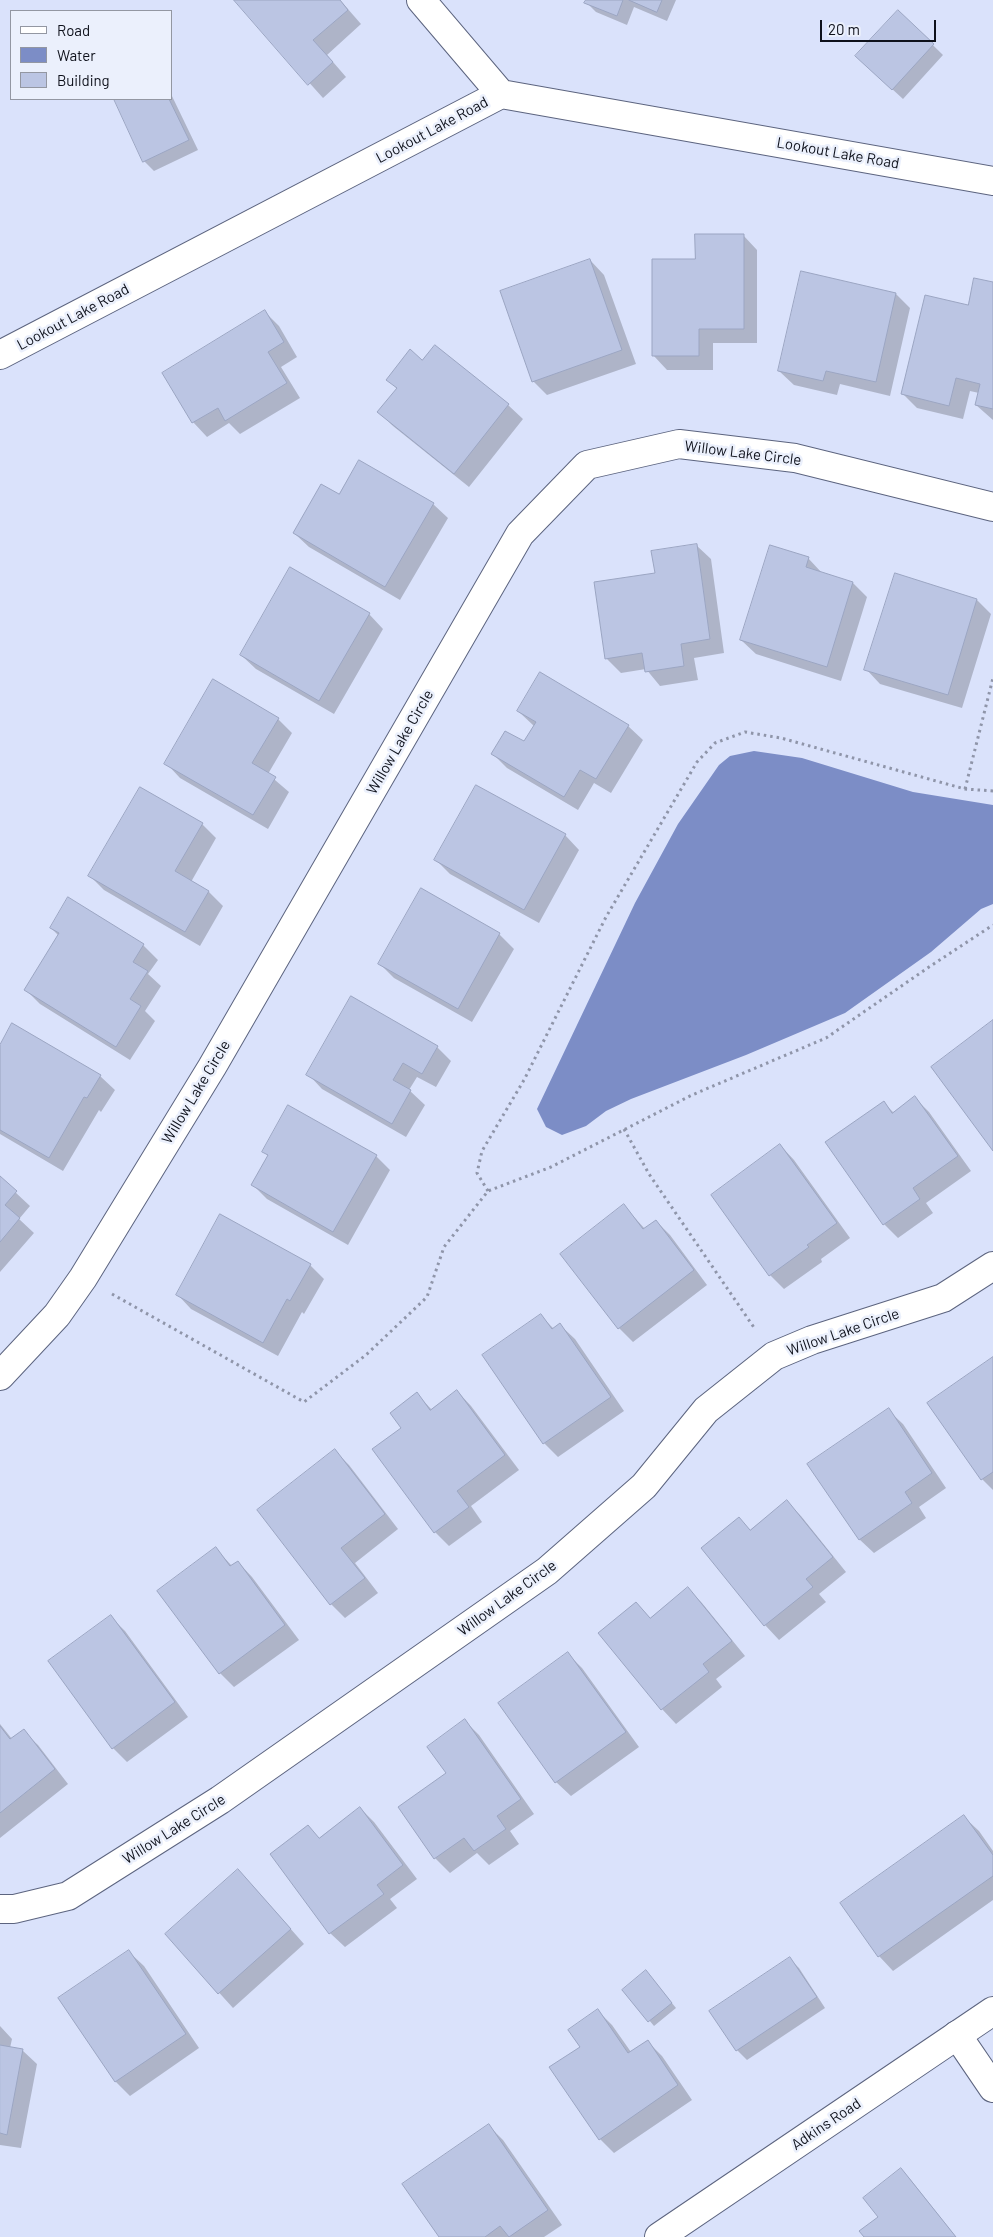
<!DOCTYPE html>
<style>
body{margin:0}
#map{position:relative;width:993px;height:2237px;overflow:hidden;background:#dae2fb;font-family:Barlow,sans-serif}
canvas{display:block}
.legend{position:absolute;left:10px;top:10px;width:162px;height:90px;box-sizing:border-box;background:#ebf0fc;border:1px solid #9397a2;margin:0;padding:6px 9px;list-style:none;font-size:15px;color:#0e111b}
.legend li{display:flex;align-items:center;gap:10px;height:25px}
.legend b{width:25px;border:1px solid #9397a2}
.scale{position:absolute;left:820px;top:20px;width:116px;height:22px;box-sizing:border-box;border:2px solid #0e111b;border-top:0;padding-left:6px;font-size:15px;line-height:18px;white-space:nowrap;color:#0e111b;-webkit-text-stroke:4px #ebf0fc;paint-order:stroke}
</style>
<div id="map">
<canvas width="993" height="2237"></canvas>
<ul class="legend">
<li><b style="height:6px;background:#fff"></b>Road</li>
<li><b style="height:14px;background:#7c8dc6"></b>Water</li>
<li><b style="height:14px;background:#bbc5e3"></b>Building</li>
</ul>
<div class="scale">20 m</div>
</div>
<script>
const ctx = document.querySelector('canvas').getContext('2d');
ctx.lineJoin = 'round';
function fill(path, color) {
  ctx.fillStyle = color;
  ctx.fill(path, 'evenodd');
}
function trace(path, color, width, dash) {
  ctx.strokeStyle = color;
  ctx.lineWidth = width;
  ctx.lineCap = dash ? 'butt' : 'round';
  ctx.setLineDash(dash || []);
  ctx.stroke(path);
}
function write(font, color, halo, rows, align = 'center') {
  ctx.font = font + ' Barlow,sans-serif';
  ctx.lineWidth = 5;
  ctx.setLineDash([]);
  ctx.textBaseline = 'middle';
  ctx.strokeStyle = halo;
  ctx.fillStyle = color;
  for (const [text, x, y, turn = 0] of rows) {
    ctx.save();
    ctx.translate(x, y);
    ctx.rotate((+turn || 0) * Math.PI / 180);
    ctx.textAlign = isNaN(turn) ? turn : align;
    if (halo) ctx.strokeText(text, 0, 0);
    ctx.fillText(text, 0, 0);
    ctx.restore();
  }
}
fill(new Path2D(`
 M 754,751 L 802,758 L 913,792 L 993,805 L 993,904 L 981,909 L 931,952 L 845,1013 L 746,1055 L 631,1099 L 606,1111 L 586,1126 L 562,1135 L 546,1127 L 537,1109 L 635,903 L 678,824 L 719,765 L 730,756 Z`), '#7c8dc6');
fill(new Path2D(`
 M 235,0 L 340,0 L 361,24 L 327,55 L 346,77 L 323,98 Z
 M 587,0 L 676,0 L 667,21 L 634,7 L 627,25 L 596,12 L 586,2 Z
 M 899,12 L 943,55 L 903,99 L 867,66 Z
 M 171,94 L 198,150 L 154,171 L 144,161 L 115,99 L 171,99 Z
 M 743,235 L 757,250 L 757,343 L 713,343 L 713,370 L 667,370 L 653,355 L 696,260 Z
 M 590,260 L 604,275 L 636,364 L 547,395 L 533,381 Z
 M 993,283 L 993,420 L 976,405 L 979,393 L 970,391 L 963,419 L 917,408 L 903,394 L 969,306 Z
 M 896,294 L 910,308 L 890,396 L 840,384 L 837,395 L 794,385 L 779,371 Z
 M 265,312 L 279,326 L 297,357 L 281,367 L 300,398 L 240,434 L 229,423 L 207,437 L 193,422 Z
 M 435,346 L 508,405 L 523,419 L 469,487 L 393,426 L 379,412 L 397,389 L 388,379 L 422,362 Z
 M 340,496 L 433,504 L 448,518 L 400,600 L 309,547 L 294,533 Z
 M 696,545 L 711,559 L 724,653 L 694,658 L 698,680 L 660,686 L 646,669 L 621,673 L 607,659 Z
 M 808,558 L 822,573 L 853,583 L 867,597 L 841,681 L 756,654 L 741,640 Z
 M 291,569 L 369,614 L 383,629 L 334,714 L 256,669 L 241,655 Z
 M 895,575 L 977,600 L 991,614 L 962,708 L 880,684 L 866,669 Z
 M 518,711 L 628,726 L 643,740 L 611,793 L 594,783 L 578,810 L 507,768 L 493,754 L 524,743 L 534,726 Z
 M 278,719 L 292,733 L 268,774 L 289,792 L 268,829 L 180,778 L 166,763 Z
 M 202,824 L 216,838 L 191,882 L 209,892 L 223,906 L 200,946 L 104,890 L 90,876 Z
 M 565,835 L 579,850 L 539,923 L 450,874 L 436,860 Z
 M 422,890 L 499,934 L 514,949 L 472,1022 L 394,978 L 380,964 Z
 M 68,899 L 143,945 L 158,960 L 148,974 L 161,986 L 145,1011 L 155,1021 L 130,1060 L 40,1004 L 26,990 L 59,936 L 51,928 Z
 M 0,1047 L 100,1076 L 115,1090 L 101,1112 L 99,1110 L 63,1171 L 0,1134 Z
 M 437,1047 L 451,1061 L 436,1087 L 417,1077 L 409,1090 L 425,1105 L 406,1137 L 322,1089 L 308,1074 Z
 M 915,1098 L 929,1112 L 971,1171 L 926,1203 L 933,1213 L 898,1238 L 884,1224 L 884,1103 L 894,1113 Z
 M 780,1145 L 794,1160 L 850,1238 L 821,1259 L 822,1262 L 784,1289 L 770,1275 Z
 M 263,1151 L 376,1156 L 390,1170 L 348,1245 L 267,1199 L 252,1184 L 268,1156 Z
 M 0,1178 L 30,1206 L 19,1219 L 34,1233 L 0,1272 Z
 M 624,1206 L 645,1229 L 656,1221 L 670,1235 L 707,1285 L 633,1342 L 619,1328 Z
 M 310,1265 L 324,1279 L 304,1314 L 302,1312 L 278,1356 L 191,1309 L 177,1294 Z
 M 541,1316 L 554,1329 L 560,1325 L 575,1339 L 624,1411 L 558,1457 L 544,1443 Z
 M 993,1358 L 993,1490 L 982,1479 L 929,1403 Z
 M 457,1391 L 471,1406 L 519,1470 L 471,1506 L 482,1522 L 449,1546 L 435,1532 L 417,1394 L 432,1410 Z
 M 888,1410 L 903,1424 L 946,1488 L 919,1507 L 926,1518 L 874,1553 L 859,1539 Z
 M 335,1451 L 349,1465 L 398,1529 L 355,1563 L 378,1593 L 345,1618 L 331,1604 L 259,1511 Z
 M 787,1502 L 801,1516 L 846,1572 L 819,1594 L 826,1602 L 779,1640 L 765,1625 L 739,1519 L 751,1531 Z
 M 216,1549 L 232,1566 L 238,1562 L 252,1577 L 299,1640 L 234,1687 L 220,1673 Z
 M 688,1589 L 702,1603 L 745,1656 L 716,1679 L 722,1687 L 676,1724 L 662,1709 L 636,1603 L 651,1619 Z
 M 111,1617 L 125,1631 L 188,1717 L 127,1762 L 113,1748 Z
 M 568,1654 L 582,1668 L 639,1747 L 571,1796 L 556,1782 L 499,1703 Z
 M 465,1721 L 479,1735 L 534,1814 L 510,1831 L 519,1844 L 489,1865 L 477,1853 L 450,1873 L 435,1858 L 400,1807 L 447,1773 Z
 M 0,1724 L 12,1739 L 23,1731 L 38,1745 L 68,1784 L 0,1838 Z
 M 360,1808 L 374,1822 L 417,1879 L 390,1899 L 397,1908 L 345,1947 L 330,1933 L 272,1854 L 308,1827 L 320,1839 Z
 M 964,1817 L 979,1831 L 993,1851 L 993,1900 L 893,1971 L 879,1956 L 842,1904 Z
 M 252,1885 L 304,1944 L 233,2008 L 166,1934 Z
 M 129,1952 L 144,1966 L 199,2048 L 130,2096 L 116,2082 L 60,1999 Z
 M 790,1959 L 799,1968 L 825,2008 L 747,2060 L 737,2050 L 711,2011 Z
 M 650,1976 L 676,2008 L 654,2026 L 624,1990 Z
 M 598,2011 L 612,2025 L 631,2052 L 647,2041 L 662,2056 L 692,2100 L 614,2153 L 600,2139 L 581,2047 Z
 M 0,2026 L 12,2039 L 10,2048 L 22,2050 L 37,2064 L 21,2148 L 0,2145 Z
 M 489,2126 L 503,2140 L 562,2225 L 544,2237 L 440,2237 Z
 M 900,2169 L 910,2179 L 956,2237 L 866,2237 L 880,2217 Z`), '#0003');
const building = new Path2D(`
 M 234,0 L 340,0 L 348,10 L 313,40 L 333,62 L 308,85 Z
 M 586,0 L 623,0 L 617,16 L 584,3 Z
 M 629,0 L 662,0 L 657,12 Z
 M 898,10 L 934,44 L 892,90 L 855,56 Z
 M 114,99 L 169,99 L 189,140 L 143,162 Z
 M 695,234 L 744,234 L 744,329 L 699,329 L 699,356 L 652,356 L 652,259 L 695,259 Z
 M 590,259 L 622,350 L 532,382 L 500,291 Z
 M 801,271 L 896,293 L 876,382 L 826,371 L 823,381 L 778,371 Z
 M 974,278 L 993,282 L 993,409 L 975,405 L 980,384 L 956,378 L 949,406 L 901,394 L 925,295 L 968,305 Z
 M 265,310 L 284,342 L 268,352 L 287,383 L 225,421 L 218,408 L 192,423 L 162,373 Z
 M 435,345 L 509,404 L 454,474 L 377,412 L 397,388 L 386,380 L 410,349 L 422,360 Z
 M 359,460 L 434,503 L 385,587 L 293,533 L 321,484 L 339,494 Z
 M 697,544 L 710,639 L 681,644 L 684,666 L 645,672 L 642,653 L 605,659 L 594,582 L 655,573 L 651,551 Z
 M 770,545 L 809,557 L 806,567 L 853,582 L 827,667 L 740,640 Z
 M 290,567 L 370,613 L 319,701 L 240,655 Z
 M 895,573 L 977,599 L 948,695 L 864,670 Z
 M 540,672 L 629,725 L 596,779 L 580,770 L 564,797 L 491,754 L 505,731 L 524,741 L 536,722 L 517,711 Z
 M 213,679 L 279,718 L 252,763 L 276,777 L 253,815 L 164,764 Z
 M 476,785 L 566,834 L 524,910 L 434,860 Z
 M 140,787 L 203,823 L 175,871 L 209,891 L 185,932 L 88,876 Z
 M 421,888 L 500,933 L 458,1009 L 378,964 Z
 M 68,897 L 144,944 L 133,962 L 148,971 L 130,999 L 141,1006 L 116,1047 L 24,990 L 59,933 L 50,928 Z
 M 351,996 L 438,1046 L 422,1074 L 403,1063 L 393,1080 L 411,1090 L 392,1124 L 306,1075 Z
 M 993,1020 L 993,1151 L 931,1067 Z
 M 12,1023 L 101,1075 L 87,1098 L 84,1097 L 49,1158 L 0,1130 L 0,1045 Z
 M 915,1096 L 958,1156 L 913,1188 L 920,1199 L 883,1225 L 825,1142 L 884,1101 L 892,1113 Z
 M 288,1105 L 377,1155 L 333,1232 L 251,1185 L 268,1155 L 262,1152 Z
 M 780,1144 L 837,1223 L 807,1245 L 809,1247 L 769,1276 L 711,1195 Z
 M 0,1176 L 17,1191 L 5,1205 L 20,1218 L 0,1242 Z
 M 624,1204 L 643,1229 L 656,1220 L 694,1270 L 618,1329 L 560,1254 Z
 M 220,1214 L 311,1264 L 290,1301 L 287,1299 L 263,1343 L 176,1295 Z
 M 541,1314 L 552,1329 L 560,1323 L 611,1397 L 543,1444 L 482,1355 Z
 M 993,1357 L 993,1472 L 981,1480 L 927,1403 Z
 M 457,1390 L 505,1455 L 457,1491 L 469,1507 L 434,1533 L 372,1449 L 401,1428 L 390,1413 L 417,1392 L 430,1410 Z
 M 889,1408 L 932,1473 L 905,1492 L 912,1503 L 859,1540 L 807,1464 Z
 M 335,1449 L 385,1514 L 341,1548 L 365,1578 L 330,1605 L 257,1510 Z
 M 787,1500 L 833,1557 L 806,1579 L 813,1587 L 764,1626 L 701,1548 L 739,1517 L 750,1530 Z
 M 216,1547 L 230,1566 L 238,1561 L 285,1625 L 219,1674 L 157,1591 Z
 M 688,1587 L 732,1641 L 703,1664 L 709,1672 L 661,1710 L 598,1633 L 636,1602 L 650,1618 Z
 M 111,1615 L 175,1702 L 112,1749 L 48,1661 Z
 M 568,1652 L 626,1732 L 555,1783 L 498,1703 Z
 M 465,1719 L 521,1799 L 497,1816 L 506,1829 L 474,1851 L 464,1838 L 434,1859 L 398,1807 L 446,1773 L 427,1747 Z
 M 0,1726 L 10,1739 L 24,1729 L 55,1769 L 0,1813 Z
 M 360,1807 L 403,1865 L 377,1885 L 384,1894 L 329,1934 L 270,1854 L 308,1825 L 319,1838 Z
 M 964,1815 L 993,1855 L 993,1876 L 878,1957 L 840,1903 Z
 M 238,1869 L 291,1929 L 218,1994 L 165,1934 Z
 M 129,1950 L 186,2034 L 115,2082 L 58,1998 Z
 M 790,1957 L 817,1997 L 736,2051 L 709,2011 Z
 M 646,1970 L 672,2003 L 648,2022 L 622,1990 Z
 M 598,2009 L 628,2053 L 648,2040 L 678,2085 L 599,2140 L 549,2067 L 580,2047 L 568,2030 Z
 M 0,2045 L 23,2049 L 7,2135 L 0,2133 Z
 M 489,2124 L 548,2210 L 509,2237 L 500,2226 L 485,2237 L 439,2237 L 402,2184 Z
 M 901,2168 L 956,2237 L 864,2237 L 859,2231 L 878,2217 L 863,2198 Z`);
fill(building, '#bbc5e3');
trace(building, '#9ba5c2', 1);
const minor = new Path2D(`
 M 421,0 L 501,94
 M 0,355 L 501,94 L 993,181
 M 0,1376 L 57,1315 L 83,1278 L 212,1067 L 520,534 L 587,465 L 679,444 L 795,458 L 993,507
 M 0,1909 L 14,1909 L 68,1896 L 220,1800 L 547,1571 L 644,1486 L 706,1410 L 774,1356 L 812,1340 L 943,1298 L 993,1266
 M 957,2035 L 993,2088`);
const tertiary = new Path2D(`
 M 659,2237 L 993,2011`);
trace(minor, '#5c647f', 30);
trace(tertiary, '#5c647f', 30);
trace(new Path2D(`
 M 965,789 L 993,678
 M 624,1129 L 649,1174 L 755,1329
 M 488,1191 L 477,1173 L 482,1151 L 524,1080 L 606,917 L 697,762 L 715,743 L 745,732 L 781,738 L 965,789 L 993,791
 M 112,1294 L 304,1402 L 366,1355 L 427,1297 L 444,1247 L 488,1191 L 551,1167 L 692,1095 L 826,1038 L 929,967 L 993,925`), '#8f95a9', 3, [2.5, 4]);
trace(minor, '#fff', 28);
trace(tertiary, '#fff', 28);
write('15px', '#0e111b', '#ebf0fc', [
 ["Lookout Lake Road",432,130,-28],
 ["Lookout Lake Road",838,153,10],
 ["Lookout Lake Road",73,317,-28],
 ["Willow Lake Circle",743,453,7],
 ["Willow Lake Circle",400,742,-60],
 ["Willow Lake Circle",196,1092,-59],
 ["Willow Lake Circle",843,1332,-19],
 ["Willow Lake Circle",507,1598,-36],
 ["Willow Lake Circle",174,1829,-32],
 ["Adkins Road",826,2124,-34]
]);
</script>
